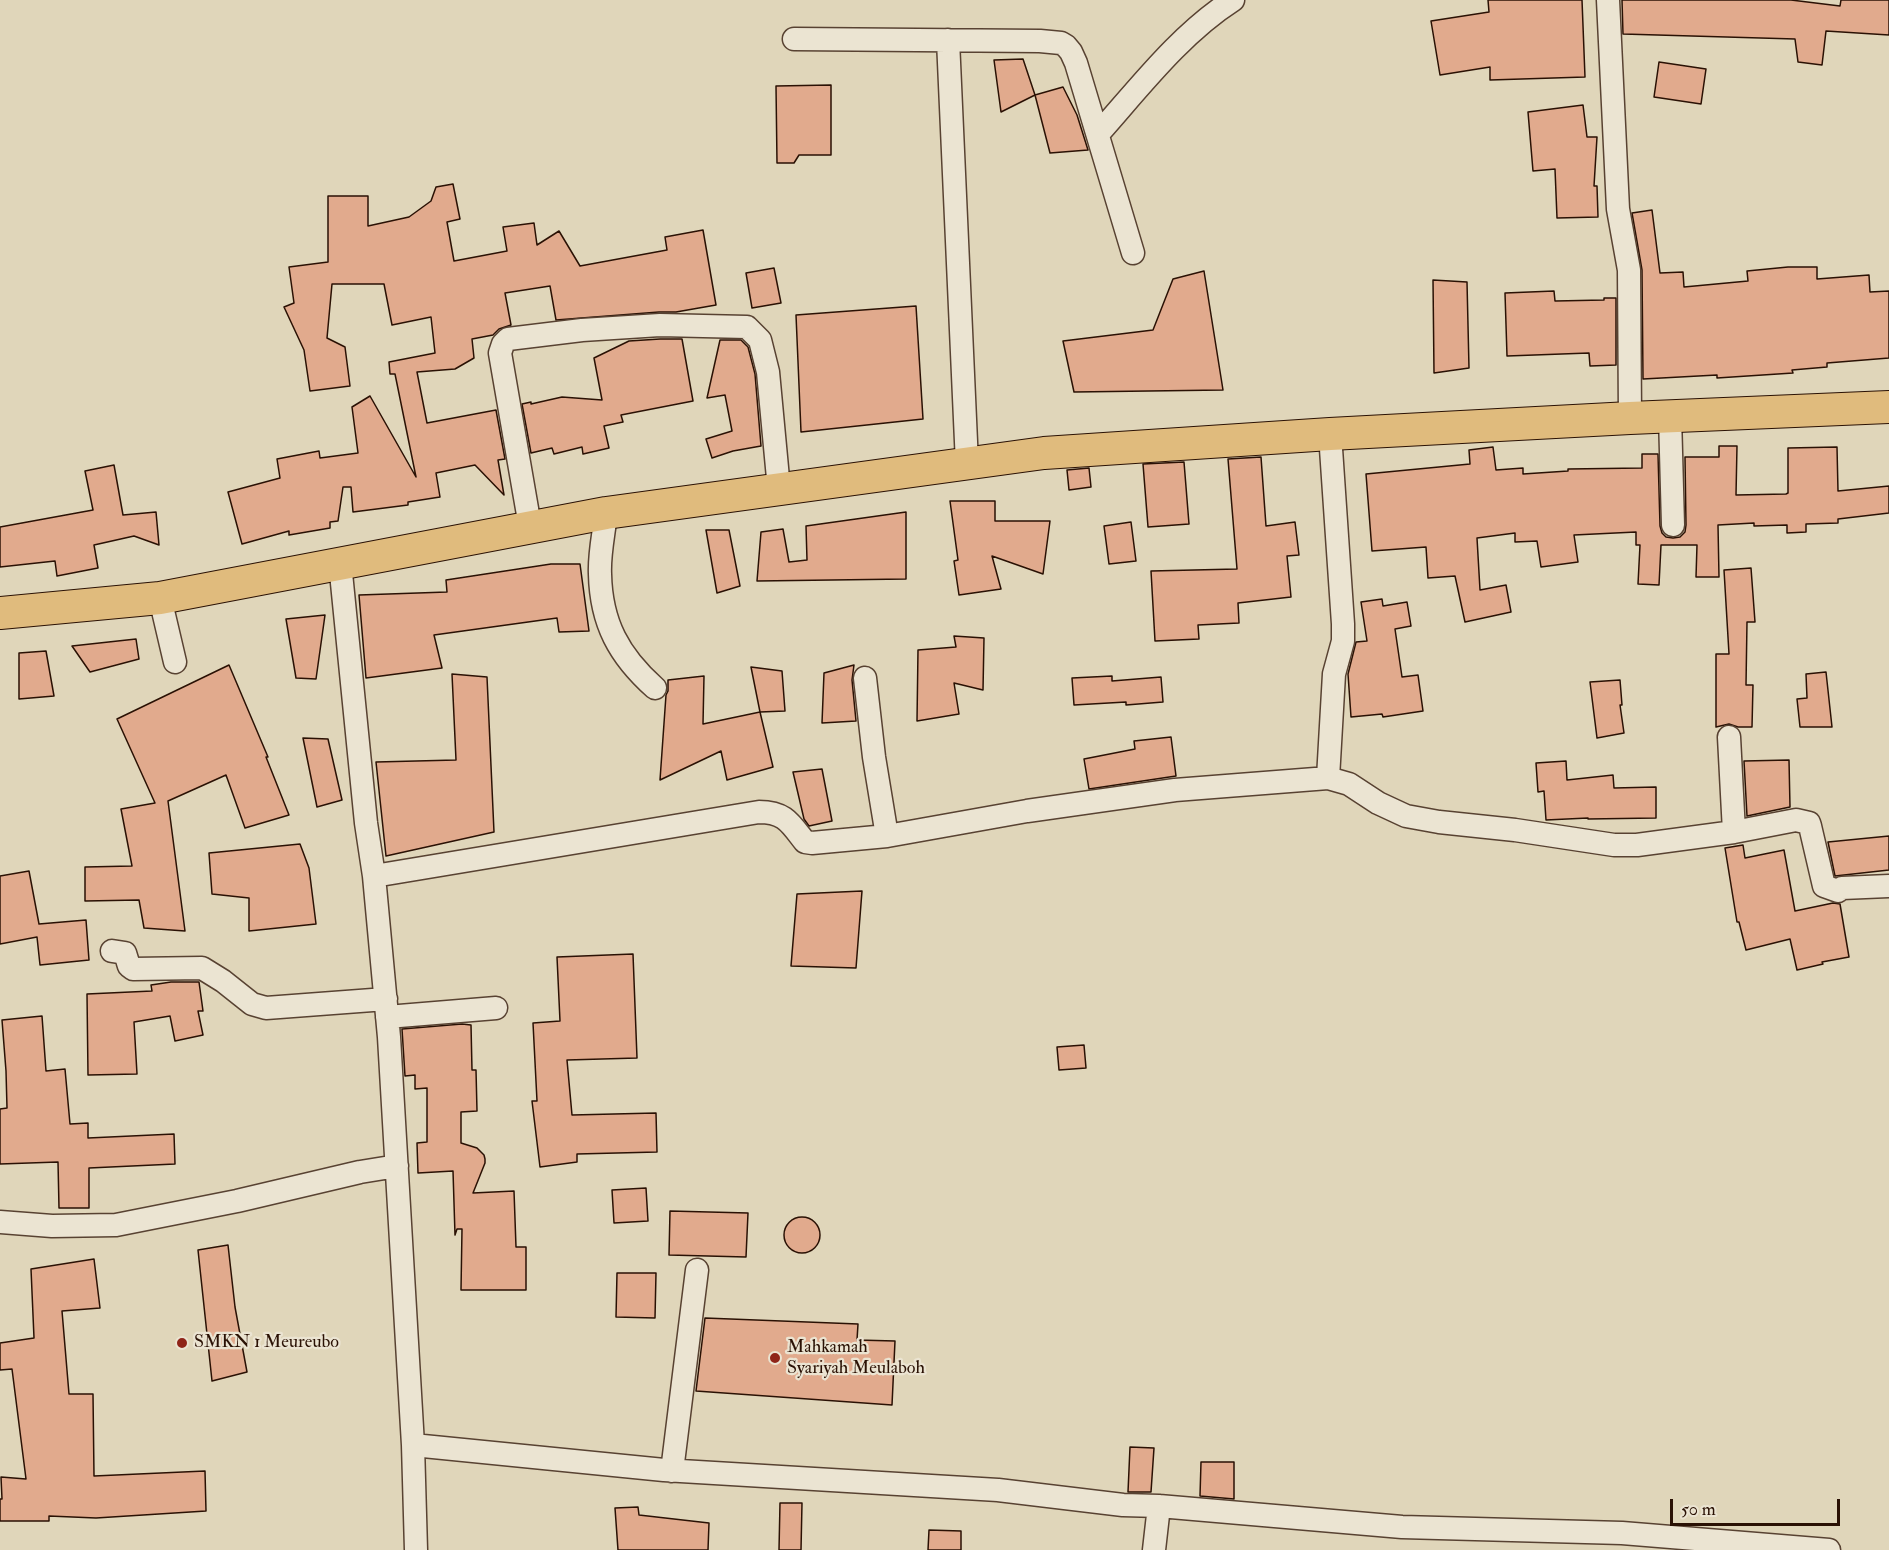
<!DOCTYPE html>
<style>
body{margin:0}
#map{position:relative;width:1889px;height:1550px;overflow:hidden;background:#e0d6ba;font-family:"IM FELL Double Pica",serif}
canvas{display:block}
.scale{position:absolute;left:1670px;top:1499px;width:170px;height:27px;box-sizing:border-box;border:3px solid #2a1104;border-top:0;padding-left:8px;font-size:18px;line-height:21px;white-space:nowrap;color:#2a1104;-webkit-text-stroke:4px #ebe4d2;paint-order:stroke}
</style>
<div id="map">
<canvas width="1889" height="1550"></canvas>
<div class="scale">50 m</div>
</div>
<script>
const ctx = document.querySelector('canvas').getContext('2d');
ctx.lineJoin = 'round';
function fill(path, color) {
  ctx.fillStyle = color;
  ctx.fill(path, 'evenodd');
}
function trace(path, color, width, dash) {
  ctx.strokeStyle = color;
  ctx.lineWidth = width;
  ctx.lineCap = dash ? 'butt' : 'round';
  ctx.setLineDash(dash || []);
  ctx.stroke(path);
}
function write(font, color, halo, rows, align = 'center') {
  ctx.font = font + ' "IM FELL Double Pica",serif';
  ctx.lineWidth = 4.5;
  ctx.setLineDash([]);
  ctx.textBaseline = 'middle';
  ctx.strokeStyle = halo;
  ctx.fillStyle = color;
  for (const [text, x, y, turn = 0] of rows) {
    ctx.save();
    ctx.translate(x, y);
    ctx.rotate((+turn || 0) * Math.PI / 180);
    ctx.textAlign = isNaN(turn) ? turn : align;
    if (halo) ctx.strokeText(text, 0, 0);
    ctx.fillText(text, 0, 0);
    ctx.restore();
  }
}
const building = new Path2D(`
 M 1488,0 L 1582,0 L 1585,77 L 1490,80 L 1490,67 L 1440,75 L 1431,21 L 1489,12 Z
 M 1622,0 L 1791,0 L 1840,6 L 1841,0 L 1889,0 L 1889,35 L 1826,31 L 1822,65 L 1798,62 L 1795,39 L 1623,34 Z
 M 1023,59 L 1035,95 L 1001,112 L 994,60 Z
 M 1659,62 L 1706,69 L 1701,104 L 1654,97 Z
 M 831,85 L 831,155 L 799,155 L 794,163 L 777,163 L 776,86 Z
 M 1063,87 L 1077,115 L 1088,150 L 1050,153 L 1035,95 Z
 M 1583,105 L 1587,137 L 1597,137 L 1594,186 L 1597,186 L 1598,217 L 1557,218 L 1555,169 L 1533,171 L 1528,112 Z
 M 453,184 L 460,219 L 447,222 L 454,261 L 507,251 L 503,227 L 534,223 L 537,245 L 559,231 L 580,266 L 667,250 L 665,237 L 703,230 L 716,305 L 676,312 L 659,312 L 556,320 L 550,286 L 505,293 L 511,325 L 499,329 L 493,335 L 472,339 L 474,358 L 455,369 L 417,372 L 427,423 L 496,410 L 505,459 L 498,460 L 504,495 L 475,465 L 436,473 L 440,497 L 408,502 L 408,505 L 353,512 L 351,487 L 343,487 L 338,521 L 330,522 L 330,528 L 289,535 L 289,531 L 242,544 L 228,492 L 280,478 L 277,459 L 319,451 L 320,458 L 358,453 L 352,407 L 370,396 L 416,477 L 395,374 L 390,374 L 389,362 L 435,353 L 431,317 L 392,325 L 384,284 L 332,284 L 327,338 L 345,347 L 350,386 L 310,391 L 304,350 L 284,307 L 294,303 L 289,267 L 328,262 L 328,196 L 368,196 L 368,226 L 409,217 L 431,201 L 436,187 Z
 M 1652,210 L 1660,273 L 1683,272 L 1684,287 L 1748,281 L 1747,271 L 1788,267 L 1817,267 L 1817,279 L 1869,275 L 1870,292 L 1889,291 L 1889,358 L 1827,363 L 1827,367 L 1792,370 L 1793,373 L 1717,378 L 1717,375 L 1643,379 L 1642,270 L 1632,213 Z
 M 774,268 L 781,303 L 752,308 L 746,273 Z
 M 1204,271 L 1223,390 L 1074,392 L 1063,341 L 1153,330 L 1173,279 Z
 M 1433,280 L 1467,282 L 1469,368 L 1434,373 Z
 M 1554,291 L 1555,301 L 1604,300 L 1604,298 L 1616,298 L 1616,365 L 1590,366 L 1589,353 L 1507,356 L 1505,293 Z
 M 916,306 L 923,419 L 801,432 L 796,315 Z
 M 660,339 L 682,339 L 693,401 L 621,415 L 623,422 L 604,426 L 609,448 L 583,454 L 582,447 L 554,454 L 552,448 L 531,453 L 522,404 L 531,402 L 531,404 L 562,397 L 602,400 L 594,358 L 629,341 Z
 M 720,340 L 741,340 L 748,347 L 755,374 L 761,446 L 733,451 L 712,458 L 706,439 L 732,431 L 725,395 L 707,398 Z
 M 1719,446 L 1737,446 L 1736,495 L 1786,494 L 1788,493 L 1788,448 L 1837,447 L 1838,491 L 1889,486 L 1889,513 L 1838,519 L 1838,523 L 1806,524 L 1806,532 L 1787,533 L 1787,525 L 1754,526 L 1754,523 L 1718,525 L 1719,577 L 1696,577 L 1697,545 L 1661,545 L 1659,585 L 1638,584 L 1640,545 L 1636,545 L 1636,532 L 1574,535 L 1578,562 L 1541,567 L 1537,541 L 1515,542 L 1515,533 L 1477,538 L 1480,590 L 1506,585 L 1511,612 L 1465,622 L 1455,576 L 1428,578 L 1426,547 L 1372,551 L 1366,474 L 1470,464 L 1469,450 L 1493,447 L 1496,470 L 1523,468 L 1523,474 L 1568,471 L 1568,469 L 1642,468 L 1642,454 L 1658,454 L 1660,526 L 1662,533 L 1666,537 L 1673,538 L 1680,537 L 1685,532 L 1686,525 L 1685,457 L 1719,457 Z
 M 1261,457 L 1266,526 L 1295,522 L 1299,555 L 1287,556 L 1291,597 L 1238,603 L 1239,623 L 1198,625 L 1199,639 L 1155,641 L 1151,571 L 1237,569 L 1228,459 Z
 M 1184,462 L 1189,524 L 1148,527 L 1143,464 Z
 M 114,465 L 123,515 L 156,512 L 159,545 L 134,536 L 94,545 L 98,568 L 57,576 L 55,561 L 0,567 L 0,527 L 93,510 L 85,471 Z
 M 1089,468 L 1091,487 L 1069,490 L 1067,470 Z
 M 950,501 L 995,501 L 995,521 L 1050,521 L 1043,574 L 992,556 L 1001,589 L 959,595 L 954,561 L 958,560 Z
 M 906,512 L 906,579 L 757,581 L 761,532 L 783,529 L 789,562 L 807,560 L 806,526 Z
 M 1131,522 L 1136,561 L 1109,564 L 1104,526 Z
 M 706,530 L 729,530 L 740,586 L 717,593 Z
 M 551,564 L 580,564 L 589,631 L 559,632 L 557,618 L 434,635 L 442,668 L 366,678 L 359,595 L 447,592 L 446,580 Z
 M 1751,568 L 1755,622 L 1747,622 L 1746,685 L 1753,685 L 1752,727 L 1738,727 L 1729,724 L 1716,727 L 1716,654 L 1729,654 L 1724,570 Z
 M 1382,599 L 1383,606 L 1407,602 L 1411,626 L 1395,629 L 1402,677 L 1418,675 L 1423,711 L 1383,717 L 1382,714 L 1351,717 L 1348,674 L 1356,642 L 1367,641 L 1361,602 Z
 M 325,615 L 316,679 L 296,678 L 286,619 Z
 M 954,636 L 984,638 L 983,690 L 954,683 L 959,714 L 917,721 L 918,650 L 956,647 Z
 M 136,639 L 139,659 L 90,672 L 72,646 Z
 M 46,651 L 54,696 L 19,699 L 19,653 Z
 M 229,665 L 268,757 L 266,757 L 289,815 L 245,828 L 226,775 L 168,801 L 185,931 L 144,928 L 139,900 L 85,901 L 85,867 L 132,866 L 121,809 L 155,803 L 117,719 Z
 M 854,665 L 852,680 L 856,721 L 822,723 L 824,673 Z
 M 751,667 L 782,671 L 785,711 L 760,712 Z
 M 1826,672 L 1832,727 L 1800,727 L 1797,699 L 1807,698 L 1806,674 Z
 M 452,674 L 487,677 L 494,832 L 386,856 L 376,762 L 456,760 Z
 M 704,676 L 703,724 L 760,712 L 773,767 L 727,780 L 721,751 L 660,780 L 666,695 L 668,691 L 668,680 Z
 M 1112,676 L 1112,681 L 1161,677 L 1163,702 L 1126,705 L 1126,702 L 1074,705 L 1072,678 Z
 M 1620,680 L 1622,705 L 1620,705 L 1624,733 L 1597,738 L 1590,682 Z
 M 1171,737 L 1176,776 L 1089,789 L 1084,759 L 1135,749 L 1134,741 Z
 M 303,738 L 328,739 L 342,800 L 317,807 Z
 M 1789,760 L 1790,807 L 1747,816 L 1744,761 Z
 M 1566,761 L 1567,780 L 1613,775 L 1614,788 L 1656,787 L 1656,818 L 1588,819 L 1588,818 L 1546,820 L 1544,791 L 1538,792 L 1536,763 Z
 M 822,769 L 832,821 L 809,826 L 804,819 L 793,772 Z
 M 1889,836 L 1889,870 L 1835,876 L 1828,842 Z
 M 300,844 L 309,868 L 316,924 L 249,931 L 249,898 L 212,894 L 209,853 Z
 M 1743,845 L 1745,858 L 1784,850 L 1795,911 L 1833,903 L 1840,904 L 1849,957 L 1822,962 L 1823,964 L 1797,970 L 1790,939 L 1746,950 L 1739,922 L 1737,922 L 1725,848 Z
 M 29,871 L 39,924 L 86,920 L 89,960 L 40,965 L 37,937 L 0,944 L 0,876 Z
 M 862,891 L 856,968 L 791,966 L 797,894 Z
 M 633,954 L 637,1058 L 567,1060 L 572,1115 L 656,1113 L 657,1152 L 577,1154 L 577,1162 L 540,1167 L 532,1101 L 537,1101 L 533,1023 L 560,1021 L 557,957 Z
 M 171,982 L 199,982 L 203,1011 L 198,1011 L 203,1035 L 175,1041 L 170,1016 L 134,1022 L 137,1074 L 88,1075 L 87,994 L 152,991 L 151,985 Z
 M 42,1016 L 46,1071 L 65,1069 L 70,1124 L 88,1123 L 88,1138 L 174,1134 L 175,1164 L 89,1168 L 89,1208 L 59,1208 L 58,1162 L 0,1164 L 0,1109 L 7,1108 L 6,1071 L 2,1020 Z
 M 462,1024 L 471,1025 L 472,1070 L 476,1070 L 477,1111 L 461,1112 L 461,1143 L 477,1148 L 484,1155 L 485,1159 L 485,1163 L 473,1193 L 514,1191 L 516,1247 L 526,1247 L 526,1290 L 461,1290 L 462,1229 L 457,1229 L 455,1235 L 453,1171 L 418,1173 L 417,1143 L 427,1142 L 427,1088 L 415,1089 L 415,1075 L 405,1076 L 402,1029 Z
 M 1084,1045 L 1086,1068 L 1059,1070 L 1057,1047 Z
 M 646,1188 L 648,1221 L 614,1223 L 612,1190 Z
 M 670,1211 L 748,1213 L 746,1257 L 669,1255 Z
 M784 1235a18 18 0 1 1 36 0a18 18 0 1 1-36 0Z
 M 228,1245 L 235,1307 L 247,1372 L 212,1381 L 198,1250 Z
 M 94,1259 L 100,1308 L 62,1311 L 69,1394 L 93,1394 L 94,1476 L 205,1471 L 206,1511 L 96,1518 L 49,1516 L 49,1521 L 0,1521 L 0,1499 L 2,1499 L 1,1477 L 26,1479 L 12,1369 L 0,1370 L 0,1343 L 34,1338 L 31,1269 Z
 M 617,1273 L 656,1273 L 655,1318 L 616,1317 Z
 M 705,1318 L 858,1324 L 857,1340 L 895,1341 L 892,1405 L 696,1391 Z
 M 1130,1447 L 1154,1448 L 1151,1492 L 1128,1492 Z
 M 1201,1462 L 1234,1462 L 1234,1499 L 1200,1496 Z
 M 780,1503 L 802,1503 L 801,1550 L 779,1550 Z
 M 638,1507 L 639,1515 L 709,1523 L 708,1550 L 618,1550 L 615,1508 Z
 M 929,1530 L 961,1531 L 961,1550 L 928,1550 Z`);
fill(building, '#e1aa8d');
trace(building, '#2a1104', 1.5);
const minor = new Path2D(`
 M 1608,0 L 1618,209 L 1629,270 L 1630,418
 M 794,39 L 1040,41 L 1061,43 L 1066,46 L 1071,52 L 1076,63 L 1133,253
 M 948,40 L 967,464
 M 1098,134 C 1139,88 1180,34 1233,0
 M 1670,416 L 1673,525
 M 606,513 C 604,533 599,554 600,574 C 601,623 619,656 655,688
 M 530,526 L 500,353 L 503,344 L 508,339 L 582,330 L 660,325 L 747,327 L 760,340 L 768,372 L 779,489
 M 340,563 L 366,823 L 374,876 L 389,1037 L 413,1445 L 416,1550
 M 160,598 L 175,662
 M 865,678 L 874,757 L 887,836
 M 1729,737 L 1734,832
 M 1328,778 L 1334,674 L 1343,641 L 1343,624 L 1330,434
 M 374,876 L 759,812 C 785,812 790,823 805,842 L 812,843 L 887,836 L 1027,811 L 1175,790 L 1328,778 L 1349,784 L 1378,803 L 1406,816 L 1439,822 L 1515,830 L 1614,845 L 1637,845 L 1734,832 L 1796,820 L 1809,823 L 1810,826 L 1824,886 L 1838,891 L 1842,888 L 1889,886
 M 112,951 L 125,953 L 129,966 L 133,969 L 202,968 L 223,981 L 252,1004 L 266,1008 L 386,999
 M 387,1017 L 496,1008
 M 0,1222 L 52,1226 L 116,1225 L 237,1201 L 360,1172 L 397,1166
 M 413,1445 L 664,1470 L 998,1490 L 1123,1505 L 1159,1506 L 1402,1527 L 1622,1533 L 1829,1550
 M 672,1471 L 697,1270
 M 1154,1550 L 1159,1506`);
const highway = new Path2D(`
 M 0,613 L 160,598 L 606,513 L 1044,453 L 1330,434 L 1630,418 L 1889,407`);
trace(minor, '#584232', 25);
trace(highway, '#2a1104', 34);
trace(minor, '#ebe4d2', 22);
trace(highway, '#e0bb7d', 32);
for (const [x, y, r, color] of [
 [182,1343,6,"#8f2418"],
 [775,1358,6,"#8f2418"]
]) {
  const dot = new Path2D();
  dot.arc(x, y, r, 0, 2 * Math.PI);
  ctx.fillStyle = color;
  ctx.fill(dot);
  trace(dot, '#ebe4d2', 2);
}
write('18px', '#2a1104', '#ebe4d2', [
 ["SMKN 1 Meureubo",194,1343],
 ["Mahkamah",787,1348],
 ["Syariyah Meulaboh",787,1369]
], 'left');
</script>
